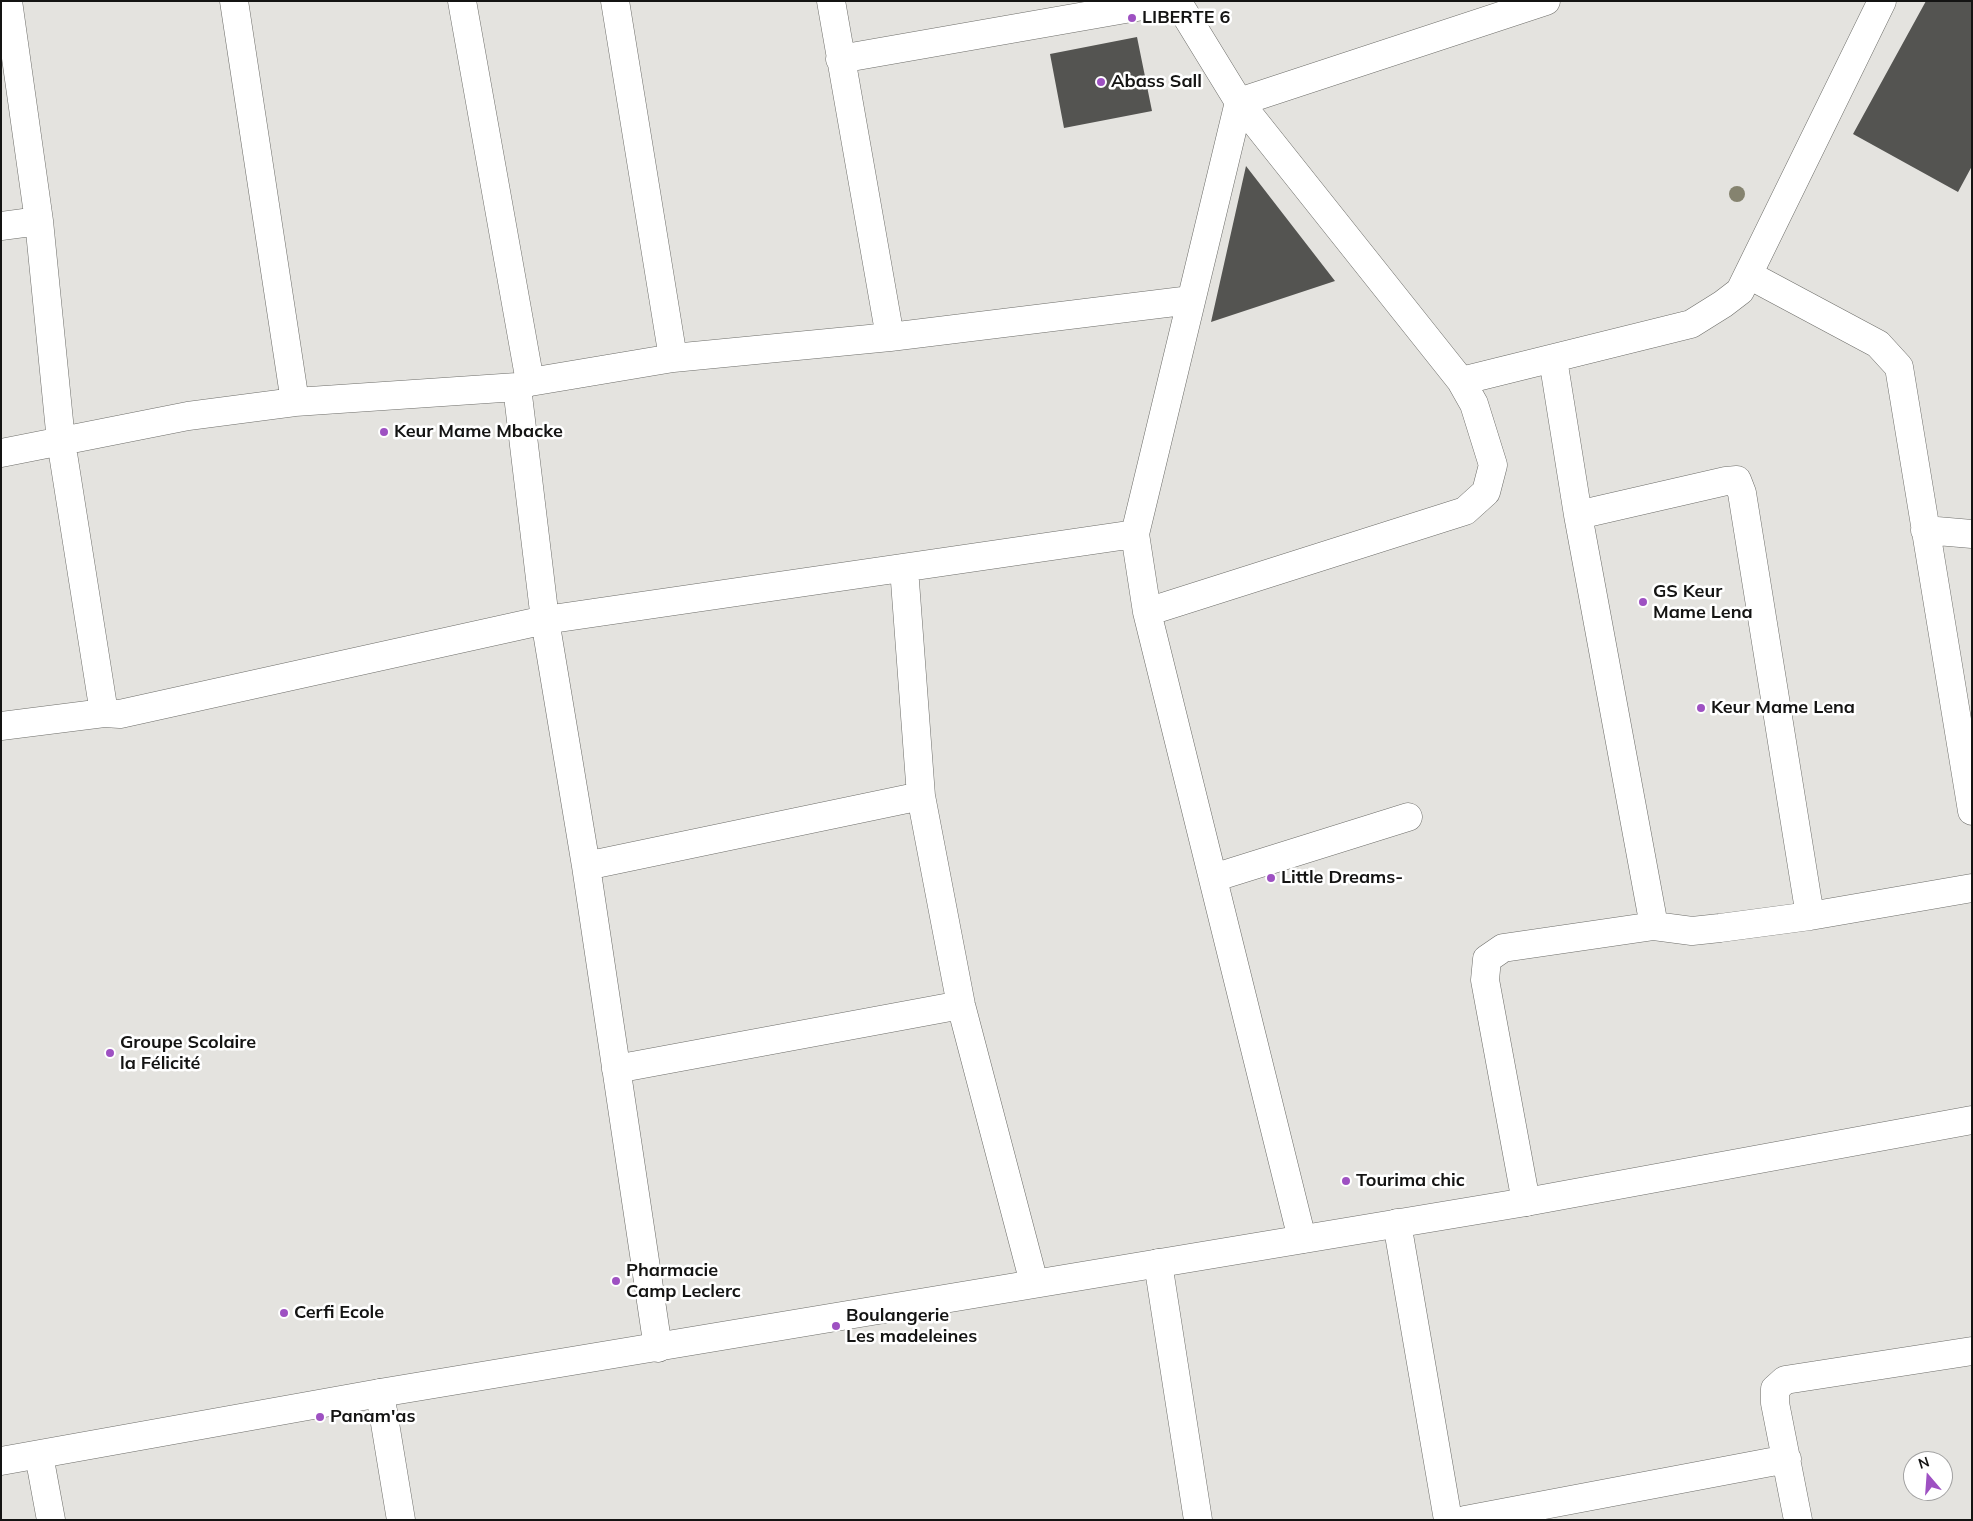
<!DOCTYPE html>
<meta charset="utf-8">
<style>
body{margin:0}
#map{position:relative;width:1973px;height:1521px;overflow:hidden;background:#e4e3df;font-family:Mulish,sans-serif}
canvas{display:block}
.frame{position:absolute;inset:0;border:2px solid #141413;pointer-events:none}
.north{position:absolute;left:1903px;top:1451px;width:50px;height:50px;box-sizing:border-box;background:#fff;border:1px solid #a1a1a1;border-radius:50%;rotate:342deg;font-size:14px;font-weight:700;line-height:20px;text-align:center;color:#141413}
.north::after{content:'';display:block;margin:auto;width:18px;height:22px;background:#9e51c2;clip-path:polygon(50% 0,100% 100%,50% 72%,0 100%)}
</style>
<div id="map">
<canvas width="1973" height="1521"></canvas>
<div class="frame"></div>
<div class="north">N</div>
</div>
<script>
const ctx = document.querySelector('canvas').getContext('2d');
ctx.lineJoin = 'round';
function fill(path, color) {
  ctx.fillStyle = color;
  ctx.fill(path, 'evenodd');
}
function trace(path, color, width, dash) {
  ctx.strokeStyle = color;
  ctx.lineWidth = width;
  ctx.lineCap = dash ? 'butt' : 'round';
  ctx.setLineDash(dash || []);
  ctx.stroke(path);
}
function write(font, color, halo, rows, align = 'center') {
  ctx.font = font + ' Mulish,sans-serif';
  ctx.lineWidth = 5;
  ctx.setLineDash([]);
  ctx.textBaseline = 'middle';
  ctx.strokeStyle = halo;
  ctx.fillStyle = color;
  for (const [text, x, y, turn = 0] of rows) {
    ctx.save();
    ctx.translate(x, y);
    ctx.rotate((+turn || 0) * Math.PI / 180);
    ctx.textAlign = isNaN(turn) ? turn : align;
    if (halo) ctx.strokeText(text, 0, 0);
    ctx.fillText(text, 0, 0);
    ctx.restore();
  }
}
fill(new Path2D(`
 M 1926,1 L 1972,1 L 1972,166 L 1958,192 L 1853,134 Z
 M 1137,37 L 1152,111 L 1064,128 L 1050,54 Z
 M 1246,166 L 1335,281 L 1211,322 Z`), '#545451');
const street = new Path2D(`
 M 8,1 L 39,221 L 61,441 L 104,713 L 120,714 L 545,620 L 1135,534
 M 234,1 L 295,402
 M 462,1 L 530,382
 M 615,1 L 673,358
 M 831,1 L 890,337
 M 1177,1 L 1239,102 L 1461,381 L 1691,324 L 1723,304 L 1740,291 L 1882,1
 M 840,59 L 1171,1
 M 1239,102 L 1135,534 L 1147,612 L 1302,1239
 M 1239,102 L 1546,1
 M 1,226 L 39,221
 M 1749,275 L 1878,344 L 1899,367 L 1972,811
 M 517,387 L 545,620 L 586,866 L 658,1348
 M 1,453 L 188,416 L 295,402 L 517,387 L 530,382 L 673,358 L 890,337 L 1191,300
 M 1578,515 L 1726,481 L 1737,480 L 1742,493 L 1810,916
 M 1925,530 L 1972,534
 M 904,568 L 921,796 L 961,1005 L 1034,1283
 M 1147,612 L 1465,511 L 1486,492 L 1493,465 L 1474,404 L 1461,381
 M 1,726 L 104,713
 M 586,866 L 921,796
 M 1213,878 L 1408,817
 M 1654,926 L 1692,931 L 1720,928 L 1810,916 L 1972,888
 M 616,1069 L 961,1005
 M 1526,1202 L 1485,980 L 1487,959 L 1503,948 L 1654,926 L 1578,515 L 1553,359
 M 1397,1223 L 1448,1520
 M 1158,1263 L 1198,1520
 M 380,1393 L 401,1520
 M 39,1455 L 51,1520
 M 1465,1520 L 1787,1459
 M 1798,1520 L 1775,1403 L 1775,1389 L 1785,1380 L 1972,1351`);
const secondary = new Path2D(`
 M 1,1461 L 380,1393 L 1526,1202 L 1972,1120`);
trace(street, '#6d6d69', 29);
trace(secondary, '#6d6d69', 29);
trace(street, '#fff', 28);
trace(secondary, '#fff', 28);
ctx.fillStyle = '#85836f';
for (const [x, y] of [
 [1737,194]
]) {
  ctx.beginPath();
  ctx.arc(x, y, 8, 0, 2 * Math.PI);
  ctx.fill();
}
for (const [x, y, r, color] of [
 [1132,18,5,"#9e51c2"],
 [1101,82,5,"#9e51c2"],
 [384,432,5,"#9e51c2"],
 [1643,602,5,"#9e51c2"],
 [1701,708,5,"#9e51c2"],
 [1271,878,5,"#9e51c2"],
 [110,1053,5,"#9e51c2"],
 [1346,1181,5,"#9e51c2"],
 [616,1281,5,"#9e51c2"],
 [284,1313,5,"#9e51c2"],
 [836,1326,5,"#9e51c2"],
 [320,1417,5,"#9e51c2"]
]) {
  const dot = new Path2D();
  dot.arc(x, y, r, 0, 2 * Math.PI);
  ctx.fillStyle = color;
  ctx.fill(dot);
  trace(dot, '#fff', 2);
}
write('bold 18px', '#141413', '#fff', [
 ["LIBERTE 6",1142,18],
 ["Abass Sall",1111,82],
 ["Keur Mame Mbacke",394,432],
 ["GS Keur",1653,592],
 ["Mame Lena",1653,613],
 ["Keur Mame Lena",1711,708],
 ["Little Dreams-",1281,878],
 ["Groupe Scolaire",120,1043],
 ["la Félicité",120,1064],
 ["Tourima chic",1356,1181],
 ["Pharmacie",626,1271],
 ["Camp Leclerc",626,1292],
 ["Cerfi Ecole",294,1313],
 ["Boulangerie",846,1316],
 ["Les madeleines",846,1337],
 ["Panam'as",330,1417]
], 'left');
</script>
